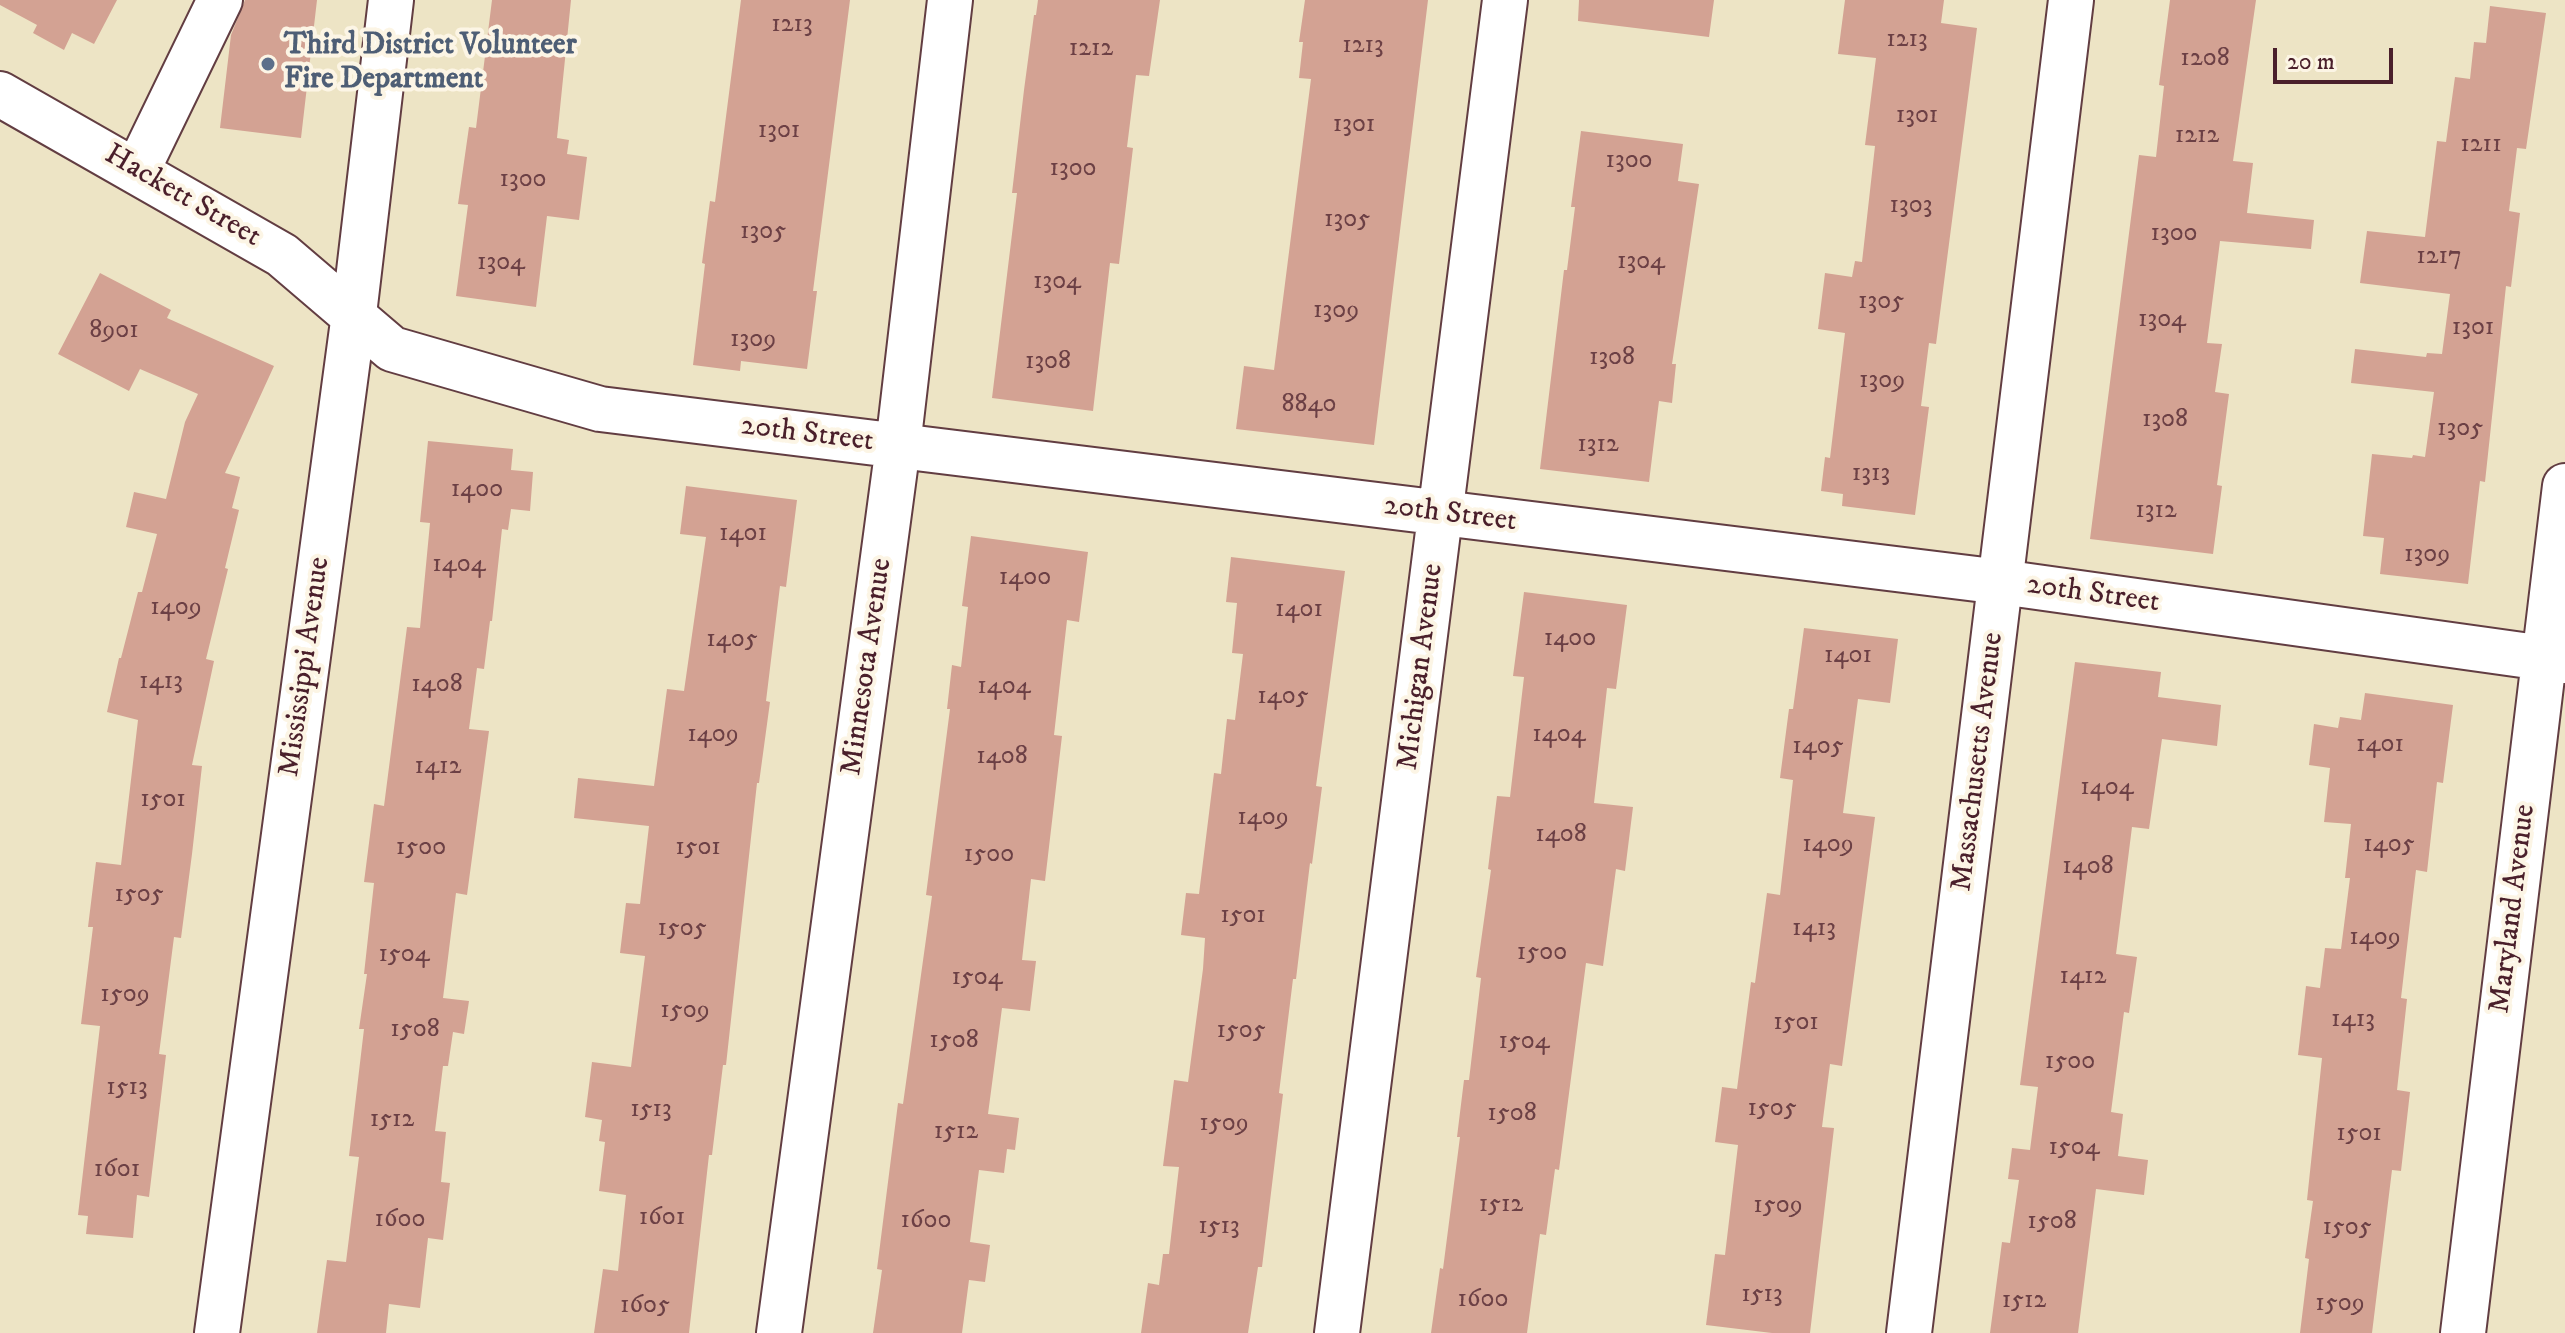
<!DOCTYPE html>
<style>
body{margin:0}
#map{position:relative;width:2565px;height:1333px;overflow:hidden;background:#ede4c5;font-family:"IM FELL DW Pica",serif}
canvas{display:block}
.scale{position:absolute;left:2273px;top:48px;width:120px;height:36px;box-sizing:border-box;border:4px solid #4a1f2b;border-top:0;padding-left:10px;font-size:24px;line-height:28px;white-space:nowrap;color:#4a1f2b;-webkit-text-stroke:6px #fcf5e5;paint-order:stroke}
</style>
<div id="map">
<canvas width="2565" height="1333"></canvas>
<div class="scale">20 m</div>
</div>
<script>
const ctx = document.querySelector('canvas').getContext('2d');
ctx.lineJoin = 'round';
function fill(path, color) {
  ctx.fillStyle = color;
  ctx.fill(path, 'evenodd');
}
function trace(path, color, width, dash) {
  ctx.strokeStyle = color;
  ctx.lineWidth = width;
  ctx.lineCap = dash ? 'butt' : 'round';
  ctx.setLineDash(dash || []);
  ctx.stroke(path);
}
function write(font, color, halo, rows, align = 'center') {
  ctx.font = font + ' "IM FELL DW Pica",serif';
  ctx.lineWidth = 8;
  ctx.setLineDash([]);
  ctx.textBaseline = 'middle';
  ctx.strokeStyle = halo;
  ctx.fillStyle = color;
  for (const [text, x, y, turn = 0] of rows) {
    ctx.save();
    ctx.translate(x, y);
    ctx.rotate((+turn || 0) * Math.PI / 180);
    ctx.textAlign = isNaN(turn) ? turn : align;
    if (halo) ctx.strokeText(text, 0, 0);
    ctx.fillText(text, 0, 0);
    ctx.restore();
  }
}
fill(new Path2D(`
 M 0,0 L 117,0 L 94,44 L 72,33 L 64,50 L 33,33 L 37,25 L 0,5 Z
 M 245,0 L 317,0 L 301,138 L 220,128 L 231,35 Z
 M 492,0 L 571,0 L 557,138 L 569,140 L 567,154 L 587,157 L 579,220 L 547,216 L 536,307 L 456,296 L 468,205 L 458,204 L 469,127 L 476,128 Z
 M 741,0 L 850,0 L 813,291 L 817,291 L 807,369 L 741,361 L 740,371 L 693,365 L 705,264 L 702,263 L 710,201 L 715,202 Z
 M 1038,0 L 1160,0 L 1149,76 L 1136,75 L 1127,147 L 1133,148 L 1119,264 L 1110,263 L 1093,411 L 992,398 L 1017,193 L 1012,193 L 1024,90 L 1034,15 L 1036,15 Z
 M 1305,0 L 1428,0 L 1374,445 L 1236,429 L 1244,366 L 1274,370 L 1311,79 L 1299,78 L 1303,42 L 1299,42 Z
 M 1579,0 L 1714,0 L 1709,37 L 1578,21 Z
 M 1845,0 L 1944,0 L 1941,23 L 1977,28 L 1936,344 L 1929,343 L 1921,406 L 1929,407 L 1915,515 L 1842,506 L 1843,494 L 1821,491 L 1825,457 L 1830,458 L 1845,333 L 1818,329 L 1825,273 L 1852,277 L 1855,261 L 1862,262 L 1875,146 L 1865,145 L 1876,58 L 1838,54 Z
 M 2170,0 L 2256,0 L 2233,161 L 2253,163 L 2247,213 L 2314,220 L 2311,249 L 2220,241 L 2207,343 L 2222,344 L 2215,392 L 2229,394 L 2217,485 L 2222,486 L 2213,554 L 2090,539 L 2139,155 L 2156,157 L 2164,86 L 2159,85 Z
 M 2490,6 L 2546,13 L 2526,149 L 2517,148 L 2509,211 L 2520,213 L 2511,287 L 2506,286 L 2485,482 L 2480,481 L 2468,584 L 2380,574 L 2384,538 L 2363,536 L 2372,454 L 2412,458 L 2413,455 L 2425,457 L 2434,392 L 2351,383 L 2355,349 L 2426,357 L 2427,353 L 2442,354 L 2450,294 L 2360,283 L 2367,231 L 2425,237 L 2437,141 L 2446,142 L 2455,77 L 2470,79 L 2474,42 L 2486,43 Z
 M 1581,131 L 1683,144 L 1678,181 L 1699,184 L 1672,364 L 1676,364 L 1672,403 L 1659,401 L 1649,482 L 1540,469 L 1564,270 L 1567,270 L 1575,207 L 1571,207 Z
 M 100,273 L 171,310 L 167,318 L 274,366 L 225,473 L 240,477 L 232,508 L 239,510 L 225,568 L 228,569 L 206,659 L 214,661 L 192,765 L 202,766 L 192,854 L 181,938 L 174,937 L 159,1054 L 166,1055 L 149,1197 L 137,1195 L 133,1238 L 86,1234 L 88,1216 L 78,1215 L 100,1026 L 81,1024 L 93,927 L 88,927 L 96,862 L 121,865 L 138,720 L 107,712 L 119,658 L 121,658 L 138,592 L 142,592 L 157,534 L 126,527 L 134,492 L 166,499 L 185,422 L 198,394 L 140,369 L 129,391 L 58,354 Z
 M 428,441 L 513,449 L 511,470 L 533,472 L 530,511 L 511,509 L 508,530 L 502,529 L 492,621 L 490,621 L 484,669 L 477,668 L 469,729 L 489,731 L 467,895 L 456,893 L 443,998 L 469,1001 L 464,1034 L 453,1032 L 448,1066 L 443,1066 L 435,1131 L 446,1132 L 441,1182 L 450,1183 L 443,1240 L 428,1238 L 420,1308 L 389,1304 L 386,1333 L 317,1333 L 327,1260 L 346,1262 L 359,1157 L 349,1156 L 364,1029 L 359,1029 L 367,974 L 364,974 L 374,883 L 364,882 L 374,804 L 384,806 L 407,627 L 420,628 L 430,523 L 420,522 Z
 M 686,486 L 797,500 L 786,587 L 780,586 L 766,701 L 770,702 L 759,783 L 757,783 L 726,1065 L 723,1065 L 712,1155 L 709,1155 L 689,1333 L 594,1333 L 603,1269 L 618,1271 L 626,1195 L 599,1191 L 605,1142 L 599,1141 L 602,1120 L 585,1117 L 592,1062 L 631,1067 L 645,956 L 620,953 L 626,903 L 640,904 L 649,826 L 574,818 L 578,778 L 654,786 L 667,689 L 684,691 L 706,537 L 680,534 Z
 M 971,536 L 1088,552 L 1079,622 L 1067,620 L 1054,735 L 1062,736 L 1045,881 L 1031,879 L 1022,960 L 1036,961 L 1030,1011 L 1002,1008 L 988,1114 L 1019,1118 L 1015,1150 L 1007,1149 L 1004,1173 L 979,1170 L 970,1242 L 990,1245 L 985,1282 L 969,1280 L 962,1333 L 873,1333 L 882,1270 L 877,1269 L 898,1103 L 903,1104 L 932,896 L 926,895 L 950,709 L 947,709 L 952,665 L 961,667 L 968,607 L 962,606 Z
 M 1231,557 L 1345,571 L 1316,786 L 1322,787 L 1312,864 L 1310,863 L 1296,979 L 1293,979 L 1279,1093 L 1283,1094 L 1262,1267 L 1258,1267 L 1248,1333 L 1141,1333 L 1148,1283 L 1159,1285 L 1163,1254 L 1169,1254 L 1179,1167 L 1163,1166 L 1174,1080 L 1188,1082 L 1203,969 L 1205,938 L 1181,935 L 1186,893 L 1199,894 L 1214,773 L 1221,774 L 1227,719 L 1235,720 L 1243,654 L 1232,653 L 1237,603 L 1226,602 Z
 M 1524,592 L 1627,605 L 1616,689 L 1607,688 L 1594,803 L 1633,807 L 1625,871 L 1616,869 L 1603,966 L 1586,963 L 1559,1170 L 1555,1169 L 1546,1235 L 1540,1234 L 1527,1333 L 1431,1333 L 1440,1268 L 1443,1269 L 1460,1137 L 1457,1137 L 1464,1080 L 1469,1080 L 1481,978 L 1476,977 L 1491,870 L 1488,869 L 1497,796 L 1510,797 L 1524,677 L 1513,676 Z
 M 1804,628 L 1898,639 L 1890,703 L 1858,699 L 1843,813 L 1875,817 L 1842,1066 L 1830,1064 L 1822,1127 L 1834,1128 L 1810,1333 L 1772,1333 L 1706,1325 L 1715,1254 L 1725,1255 L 1738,1145 L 1715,1142 L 1722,1087 L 1737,1089 L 1751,982 L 1755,983 L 1767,893 L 1780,895 L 1793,780 L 1780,778 L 1789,709 L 1793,709 Z
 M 2075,662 L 2161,672 L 2158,697 L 2221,705 L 2217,746 L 2162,739 L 2149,829 L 2132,827 L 2116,954 L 2137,957 L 2129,1013 L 2124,1012 L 2111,1112 L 2123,1114 L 2118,1156 L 2148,1160 L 2144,1195 L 2096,1189 L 2078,1333 L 1990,1333 L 2002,1242 L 2010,1243 L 2019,1180 L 2008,1179 L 2012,1148 L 2030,1150 L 2038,1087 L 2020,1085 Z
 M 2365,693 L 2453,705 L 2443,783 L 2437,782 L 2427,872 L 2416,870 L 2401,998 L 2407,999 L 2397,1090 L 2410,1092 L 2401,1171 L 2392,1170 L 2372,1333 L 2300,1333 L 2309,1259 L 2305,1258 L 2313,1201 L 2307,1200 L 2322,1058 L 2298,1055 L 2306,986 L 2320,988 L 2325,948 L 2341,949 L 2350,878 L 2345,878 L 2351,824 L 2324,822 L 2330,768 L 2309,765 L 2314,724 L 2338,728 L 2340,717 L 2361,720 Z`), '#d3a293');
const minor = new Path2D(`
 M 0,94 L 282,255 L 392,349 L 600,409 L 2001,582 L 2565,661
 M 137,171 L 220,0
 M 217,1333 L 354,314 L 391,0
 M 779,1333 L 898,446 L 950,0
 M 1337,1333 L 1505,0
 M 1909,1333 L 2071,0
 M 2463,1333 L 2565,486`);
trace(minor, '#623d42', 48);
trace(minor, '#fff', 44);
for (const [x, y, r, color] of [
 [268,64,8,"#5c6f8a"]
]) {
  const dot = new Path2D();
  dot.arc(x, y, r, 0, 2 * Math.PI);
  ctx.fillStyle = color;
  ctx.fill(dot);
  trace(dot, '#fcf5e5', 3);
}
write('26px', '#6c4045', null, [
 ["1213",792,26],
 ["1213",1907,41],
 ["1213",1363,47],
 ["1212",1091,50],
 ["1208",2205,60],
 ["1301",1917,117],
 ["1301",1354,126],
 ["1301",779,132],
 ["1212",2197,137],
 ["1211",2481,146],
 ["1300",1629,162],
 ["1300",1073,170],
 ["1300",523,181],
 ["1303",1911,207],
 ["1305",1347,221],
 ["1305",763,233],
 ["1300",2174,235],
 ["1217",2439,258],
 ["1304",1641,263],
 ["1304",501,264],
 ["1304",1057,283],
 ["1305",1881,303],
 ["1309",1336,312],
 ["1304",2162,321],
 ["1301",2473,329],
 ["8901",114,332],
 ["1309",753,341],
 ["1308",1612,359],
 ["1308",1048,363],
 ["1309",1882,382],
 ["8840",1309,406],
 ["1308",2165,421],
 ["1305",2460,430],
 ["1312",1598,446],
 ["1313",1871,475],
 ["1400",477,491],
 ["1312",2156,512],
 ["1401",743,535],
 ["1309",2427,556],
 ["1404",459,566],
 ["1400",1025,579],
 ["1409",176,609],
 ["1401",1299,611],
 ["1400",1570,640],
 ["1405",732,641],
 ["1401",1848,657],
 ["1413",161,683],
 ["1408",437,686],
 ["1404",1004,688],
 ["1405",1283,698],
 ["1409",713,736],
 ["1404",1559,736],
 ["1401",2380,746],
 ["1405",1818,748],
 ["1408",1002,758],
 ["1412",438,768],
 ["1404",2107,789],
 ["1501",163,801],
 ["1409",1263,819],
 ["1408",1561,836],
 ["1409",1828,846],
 ["1405",2389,846],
 ["1500",421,849],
 ["1501",698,849],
 ["1500",989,856],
 ["1408",2088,868],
 ["1505",139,896],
 ["1501",1243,917],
 ["1505",682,930],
 ["1413",1814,930],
 ["1409",2375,939],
 ["1500",1542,954],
 ["1504",404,956],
 ["1412",2083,978],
 ["1504",977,979],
 ["1509",125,996],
 ["1509",685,1012],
 ["1413",2353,1021],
 ["1501",1796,1024],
 ["1508",415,1031],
 ["1505",1241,1032],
 ["1508",954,1042],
 ["1504",1524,1043],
 ["1500",2070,1063],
 ["1513",127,1089],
 ["1505",1772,1110],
 ["1513",651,1111],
 ["1508",1512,1115],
 ["1512",392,1121],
 ["1509",1224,1125],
 ["1512",956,1133],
 ["1501",2359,1135],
 ["1504",2074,1149],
 ["1601",117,1171],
 ["1512",1501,1206],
 ["1509",1778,1207],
 ["1601",662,1219],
 ["1600",400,1221],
 ["1600",926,1222],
 ["1508",2052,1223],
 ["1513",1219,1228],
 ["1505",2347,1229],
 ["1513",1762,1296],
 ["1600",1483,1301],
 ["1512",2024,1302],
 ["1509",2340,1305],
 ["1605",645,1307]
]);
write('bold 30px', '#4e5e75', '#fcf5e5', [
 ["Third District Volunteer",284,47],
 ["Fire Department",284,81]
], 'left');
write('30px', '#4a1f2b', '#fcf5e5', [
 ["Hackett Street",182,197,30],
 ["20th Street",807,435,7],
 ["20th Street",1450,515,7],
 ["20th Street",2093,595,8],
 ["Mississippi Avenue",306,667,-82],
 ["Minnesota Avenue",868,667,-82],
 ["Michigan Avenue",1422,667,-83],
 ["Massachusetts Avenue",1979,762,-83],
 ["Maryland Avenue",2514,909,-83]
]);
</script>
